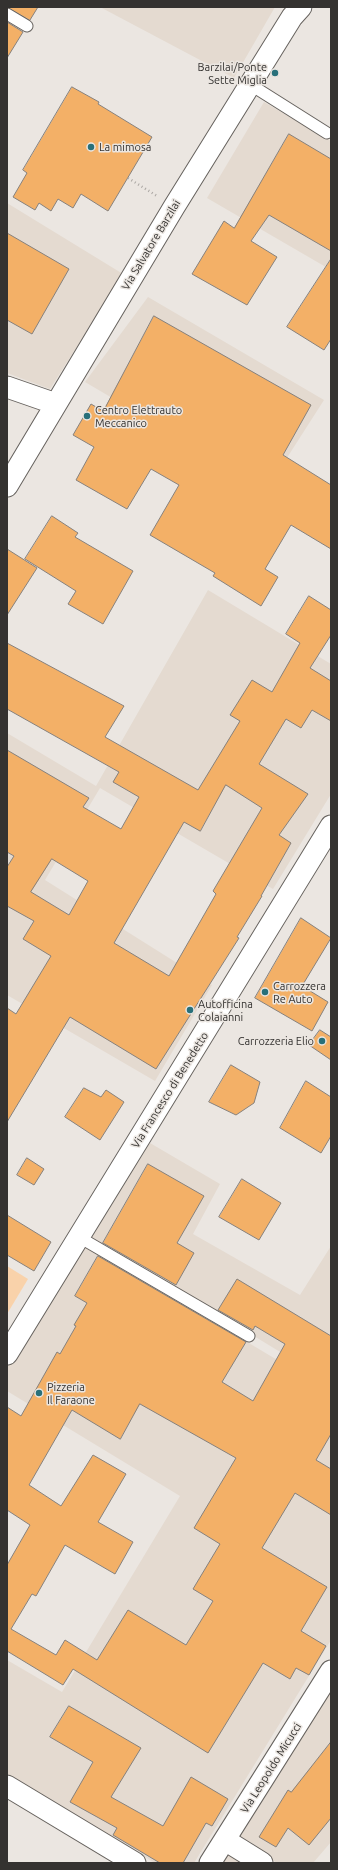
<!DOCTYPE html>
<style>
body{margin:0}
#map{position:relative;width:338px;height:1870px;overflow:hidden;background:#ebe6e1;font-family:Ubuntu,sans-serif}
canvas{display:block}
.frame{position:absolute;inset:0;border:8px solid #343230;pointer-events:none}
</style>
<div id="map">
<canvas width="338" height="1870"></canvas>
<div class="frame"></div>
</div>
<script>
const ctx = document.querySelector('canvas').getContext('2d');
ctx.lineJoin = 'round';
function fill(path, color) {
  ctx.fillStyle = color;
  ctx.fill(path, 'evenodd');
}
function trace(path, color, width, dash) {
  ctx.strokeStyle = color;
  ctx.lineWidth = width;
  ctx.lineCap = dash ? 'butt' : 'round';
  ctx.setLineDash(dash || []);
  ctx.stroke(path);
}
function write(font, color, halo, rows, align = 'center') {
  ctx.font = font + ' Ubuntu,sans-serif';
  ctx.lineWidth = 3;
  ctx.setLineDash([]);
  ctx.textBaseline = 'middle';
  ctx.strokeStyle = halo;
  ctx.fillStyle = color;
  for (const [text, x, y, turn = 0] of rows) {
    ctx.save();
    ctx.translate(x, y);
    ctx.rotate((+turn || 0) * Math.PI / 180);
    ctx.textAlign = isNaN(turn) ? turn : align;
    if (halo) ctx.strokeText(text, 0, 0);
    ctx.fillText(text, 0, 0);
    ctx.restore();
  }
}
fill(new Path2D(`
 M 100,7 L 275,7 L 234,78 Z
 M 264,102 L 331,141 L 331,270 L 207,198 Z
 M 7,203 L 123,274 L 50,389 L 7,373 Z
 M 148,297 L 324,400 L 267,489 L 85,382 Z
 M 208,590 L 331,664 L 331,794 L 273,889 L 100,788 L 45,880 L 212,985 L 155,1081 L 7,995 L 7,733 L 96,786 Z
 M 150,1143 L 220,1184 L 193,1234 L 300,1295 L 331,1246 L 331,1383 L 90,1236 Z
 M 81,1243 L 331,1392 L 331,1640 L 194,1863 L 155,1863 L 7,1774 L 7,1660 L 62,1692 L 180,1496 L 7,1391 L 7,1367 Z
 M 331,1685 L 331,1842 L 313,1863 L 277,1863 L 237,1837 Z
 M 226,1851 L 244,1863 L 219,1863 Z`), '#e4dad0');
fill(new Path2D(`
 M 7,1266 L 28,1279 L 7,1314 Z`), '#f9d2aa');
const building = new Path2D(`
 M 7,7 L 38,7 L 30,20 Z
 M 7,22 L 23,32 L 7,58 Z
 M 72,87 L 99,102 L 98,104 L 152,137 L 108,211 L 81,194 L 73,208 L 58,199 L 51,211 L 39,203 L 35,210 L 13,197 L 27,173 L 23,170 Z
 M 289,134 L 331,159 L 331,251 L 269,215 L 251,241 L 277,257 L 247,305 L 192,274 L 224,221 L 234,228 Z
 M 7,233 L 69,269 L 32,334 L 7,320 Z
 M 331,259 L 331,339 L 324,350 L 287,327 Z
 M 154,316 L 311,405 L 283,455 L 331,485 L 331,549 L 291,525 L 265,569 L 278,577 L 261,606 L 213,576 L 215,573 L 150,535 L 179,485 L 151,469 L 127,509 L 76,480 L 94,447 L 73,435 L 91,404 L 103,411 Z
 M 52,516 L 78,533 L 75,537 L 133,571 L 103,624 L 68,604 L 76,591 L 25,559 Z
 M 7,549 L 37,568 L 7,615 Z
 M 309,596 L 331,610 L 331,635 L 310,668 L 331,681 L 331,721 L 312,710 L 301,728 L 286,719 L 259,764 L 308,794 L 279,835 L 291,843 L 261,896 L 262,896 L 237,937 L 239,938 L 156,1069 L 70,1017 L 7,1122 L 7,1008 L 16,1014 L 51,956 L 23,939 L 34,921 L 7,906 L 7,867 L 14,856 L 7,852 L 7,750 L 89,798 L 83,807 L 121,829 L 139,797 L 113,782 L 119,772 L 7,709 L 7,643 L 124,706 L 105,737 L 198,790 L 240,721 L 230,715 L 252,680 L 272,692 L 300,643 L 286,634 ZM 226,785 L 262,808 L 213,891 L 216,894 L 169,976 L 114,943 L 184,822 L 200,831 ZM 52,859 L 88,881 L 69,915 L 31,892 Z
 M 301,918 L 331,938 L 302,986 L 328,1002 L 312,1031 L 255,998 Z
 M 320,1030 L 331,1037 L 331,1060 L 309,1045 Z
 M 231,1065 L 260,1082 L 254,1103 L 236,1115 L 209,1102 Z
 M 306,1081 L 331,1097 L 331,1136 L 321,1153 L 280,1128 Z
 M 84,1088 L 101,1097 L 106,1090 L 124,1102 L 100,1140 L 65,1117 Z
 M 27,1158 L 44,1169 L 34,1185 L 17,1175 Z
 M 148,1164 L 204,1196 L 177,1243 L 194,1253 L 176,1285 L 103,1243 Z
 M 242,1179 L 281,1203 L 259,1240 L 219,1217 Z
 M 7,1215 L 51,1242 L 34,1271 L 7,1255 Z
 M 98,1256 L 246,1342 L 222,1382 L 253,1401 L 285,1344 L 255,1326 L 253,1330 L 218,1310 L 237,1279 L 331,1336 L 331,1434 L 316,1460 L 331,1469 L 331,1515 L 295,1493 L 262,1548 L 327,1587 L 301,1631 L 326,1646 L 309,1675 L 296,1668 L 290,1679 L 263,1663 L 208,1753 L 73,1669 L 63,1685 L 7,1651 L 7,1565 L 30,1525 L 7,1510 L 7,1407 L 21,1416 L 57,1352 L 60,1354 L 76,1326 L 74,1325 L 87,1303 L 75,1296 ZM 140,1404 L 236,1458 L 194,1528 L 220,1544 L 193,1589 L 213,1601 L 186,1645 L 128,1610 L 97,1660 L 65,1640 L 56,1655 L 11,1629 L 32,1594 L 36,1596 L 65,1545 L 115,1574 L 133,1542 L 98,1522 L 126,1474 L 93,1455 L 61,1506 L 29,1485 L 72,1410 L 120,1439 Z
 M 69,1706 L 141,1748 L 111,1797 L 163,1826 L 191,1777 L 228,1799 L 212,1826 L 206,1823 L 183,1863 L 160,1863 L 113,1835 L 117,1828 L 70,1802 L 93,1762 L 50,1737 Z
 M 331,1742 L 331,1818 L 309,1845 L 288,1828 L 276,1847 L 259,1837 L 288,1790 L 291,1792 Z`);
fill(building, '#f3b067');
trace(building, '#86817d', 1);
const lane = new Path2D(`
 M 7,14 L 27,26
 M 251,85 L 327,133
 M 79,1237 L 249,1336`);
const street = new Path2D(`
 M 7,387 L 56,404
 M 7,486 L 174,207 L 292,17 L 301,7
 M 7,1354 L 331,826
 M 7,1786 L 135,1863
 M 225,1840 L 262,1863
 M 210,1863 L 331,1671`);
trace(lane, '#66625e', 13);
trace(street, '#66625e', 23);
trace(new Path2D(`
 M 128,178 L 157,196`), '#aba7a3', 2.5, [1, 3]);
trace(lane, '#fff', 11);
trace(street, '#fff', 21);
for (const [x, y, r, color] of [
 [275,73,4,"#28707a"],
 [91,147,4,"#28707a"],
 [87,416,4,"#28707a"],
 [265,992,4,"#28707a"],
 [190,1010,4,"#28707a"],
 [322,1041,4,"#28707a"],
 [39,1393,4,"#28707a"]
]) {
  const dot = new Path2D();
  dot.arc(x, y, r, 0, 2 * Math.PI);
  ctx.fillStyle = color;
  ctx.fill(dot);
  trace(dot, '#ebe6e1', 1.5);
}
write('11px', '#343230', '#ebe6e1', [
 ["Barzilai/Ponte",267,67,"right"],
 ["Sette Miglia",267,80,"right"],
 ["La mimosa",99,147],
 ["Centro Elettrauto",95,410],
 ["Meccanico",95,423],
 ["Carrozzera",273,986],
 ["Re Auto",273,999],
 ["Autofficina",198,1004],
 ["Colaianni",198,1017],
 ["Carrozzeria Elio",314,1041,"right"],
 ["Pizzeria",47,1387],
 ["Il Faraone",47,1400]
], 'left');
write('11px', '#343230', '#ebe6e1', [
 ["Via Salvatore Barzilai",151,245,-59],
 ["Via Francesco di Benedetto",170,1090,-58],
 ["Via Leopoldo Micucci",271,1768,-58]
]);
</script>
